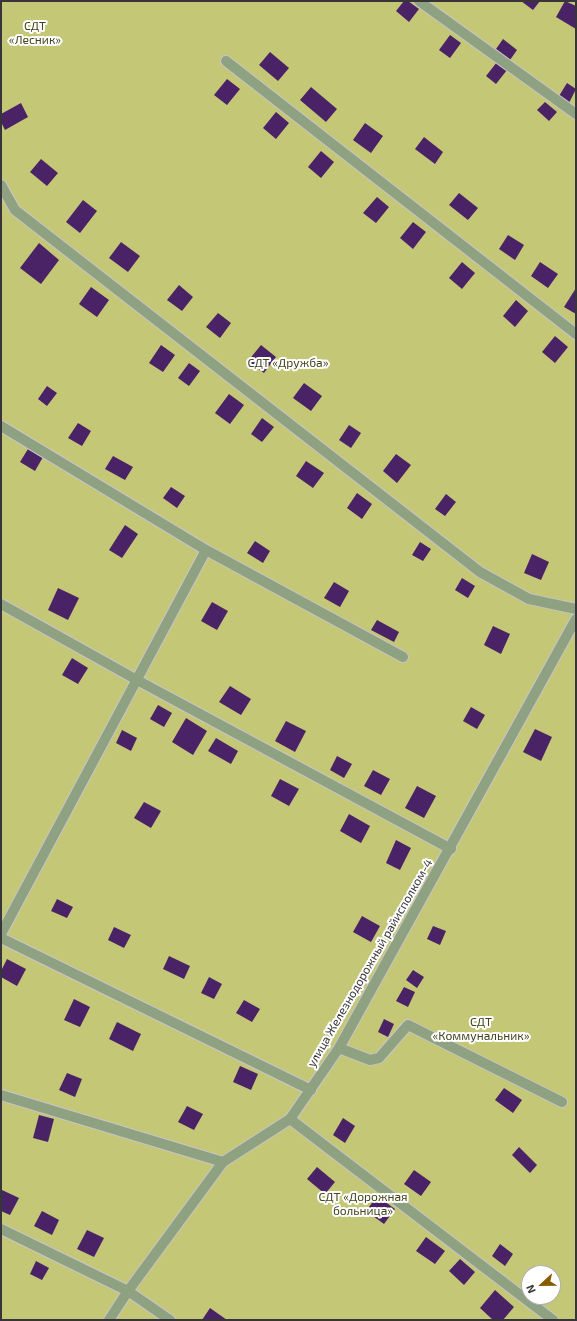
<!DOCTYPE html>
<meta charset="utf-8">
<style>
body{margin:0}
#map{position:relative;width:577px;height:1321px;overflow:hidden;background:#efe8ef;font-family:"Exo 2",sans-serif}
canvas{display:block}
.frame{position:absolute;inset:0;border:2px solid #383538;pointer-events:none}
.north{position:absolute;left:521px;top:1265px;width:40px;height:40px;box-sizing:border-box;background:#fff;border:1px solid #afaeaf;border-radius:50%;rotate:248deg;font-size:11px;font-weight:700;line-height:16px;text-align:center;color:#383538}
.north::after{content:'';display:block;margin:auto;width:14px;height:18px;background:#895b00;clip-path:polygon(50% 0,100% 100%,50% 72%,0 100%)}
</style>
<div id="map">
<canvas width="577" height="1321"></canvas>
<div class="frame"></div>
<div class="north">N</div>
</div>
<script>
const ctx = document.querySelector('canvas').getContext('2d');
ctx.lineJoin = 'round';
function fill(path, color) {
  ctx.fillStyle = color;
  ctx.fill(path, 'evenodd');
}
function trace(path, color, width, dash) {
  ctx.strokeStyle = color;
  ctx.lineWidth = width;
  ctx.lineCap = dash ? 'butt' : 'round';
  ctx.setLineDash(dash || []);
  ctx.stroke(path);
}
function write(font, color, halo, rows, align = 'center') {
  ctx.font = font + ' "Exo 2",sans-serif';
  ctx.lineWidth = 4;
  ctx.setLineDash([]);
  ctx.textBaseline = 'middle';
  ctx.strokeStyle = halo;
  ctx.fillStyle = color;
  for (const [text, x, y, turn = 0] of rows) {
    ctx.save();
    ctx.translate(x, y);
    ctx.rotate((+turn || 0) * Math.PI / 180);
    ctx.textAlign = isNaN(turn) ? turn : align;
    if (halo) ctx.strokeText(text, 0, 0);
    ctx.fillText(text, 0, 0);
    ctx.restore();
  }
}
fill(new Path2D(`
 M 1,1 L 576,1 L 576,1320 L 1,1320 ZM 529,1273 L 553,1273 L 553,1297 L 529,1297 Z`), '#c4c775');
fill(new Path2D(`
 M 404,1 L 408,1 L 419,9 L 409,22 L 396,11 Z
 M 521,1 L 540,1 L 533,10 Z
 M 565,1 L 576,6 L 576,29 L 556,17 Z
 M 450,35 L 461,43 L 450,58 L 439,50 Z
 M 503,39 L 517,50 L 510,60 L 496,49 Z
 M 270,52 L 289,68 L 278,81 L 259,65 Z
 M 497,62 L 507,70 L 496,84 L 486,76 Z
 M 227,79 L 240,89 L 227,105 L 214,95 Z
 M 567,83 L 576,89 L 569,103 L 559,96 Z
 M 311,87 L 337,109 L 326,122 L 300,100 Z
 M 545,102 L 557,112 L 549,121 L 537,110 Z
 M 21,103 L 28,117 L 5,130 L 1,122 L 1,114 Z
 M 276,112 L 289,123 L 276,139 L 263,128 Z
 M 365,123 L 383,136 L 371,153 L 353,140 Z
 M 424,137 L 443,152 L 435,164 L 415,149 Z
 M 321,151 L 334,162 L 321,178 L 308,167 Z
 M 41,159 L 58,173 L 47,186 L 30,172 Z
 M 459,193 L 478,208 L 468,220 L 449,205 Z
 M 377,197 L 389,207 L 376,223 L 363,213 Z
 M 83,200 L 97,211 L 80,233 L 66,222 Z
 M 413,222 L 426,232 L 413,249 L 400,238 Z
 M 508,235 L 524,245 L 515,260 L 499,249 Z
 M 121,242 L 140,256 L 128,272 L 109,258 Z
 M 39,243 L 59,260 L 41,284 L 20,268 Z
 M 462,262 L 475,273 L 462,289 L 449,278 Z
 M 540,262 L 558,274 L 548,288 L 531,276 Z
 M 179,285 L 193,297 L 182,311 L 167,300 Z
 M 91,287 L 109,300 L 97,317 L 79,304 Z
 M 576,288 L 576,314 L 564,307 Z
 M 516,300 L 528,311 L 515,327 L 503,316 Z
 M 218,313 L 231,323 L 220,338 L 206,327 Z
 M 555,336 L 568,347 L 555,363 L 542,352 Z
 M 161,345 L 175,355 L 163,372 L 149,363 Z
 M 261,345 L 276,357 L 264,373 L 248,361 Z
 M 189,363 L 200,371 L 189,386 L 178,378 Z
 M 304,383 L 322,396 L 311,411 L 293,398 Z
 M 47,386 L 57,393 L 47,406 L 38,399 Z
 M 229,394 L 244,405 L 230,424 L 215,413 Z
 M 262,418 L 274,427 L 262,442 L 251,434 Z
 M 78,423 L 91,431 L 82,446 L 68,438 Z
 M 349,425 L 361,433 L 351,448 L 339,440 Z
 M 28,449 L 43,457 L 35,471 L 20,462 Z
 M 396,454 L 411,465 L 397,483 L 383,471 Z
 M 113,456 L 133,467 L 125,480 L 105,469 Z
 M 306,461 L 324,473 L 313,488 L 296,476 Z
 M 171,487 L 185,496 L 177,508 L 163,498 Z
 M 357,493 L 372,504 L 362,519 L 347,508 Z
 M 446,494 L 456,502 L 445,516 L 435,509 Z
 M 125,525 L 138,534 L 122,558 L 109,550 Z
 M 255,541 L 270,551 L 263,563 L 247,553 Z
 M 420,542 L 431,549 L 423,561 L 412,555 Z
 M 532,554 L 549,562 L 541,580 L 524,573 Z
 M 462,578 L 475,586 L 468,598 L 455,590 Z
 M 334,582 L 349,591 L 340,607 L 324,598 Z
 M 58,588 L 79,598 L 68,620 L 48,610 Z
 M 212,602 L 228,611 L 217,630 L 201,621 Z
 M 377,620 L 399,632 L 394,642 L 371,630 Z
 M 493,626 L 510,634 L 501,654 L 484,645 Z
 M 72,658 L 88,668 L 78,684 L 62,675 Z
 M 230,686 L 251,699 L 241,715 L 219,702 Z
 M 158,705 L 172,713 L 164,727 L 150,719 Z
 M 471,707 L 485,715 L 477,729 L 463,721 Z
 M 186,718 L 207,731 L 193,755 L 172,742 Z
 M 286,721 L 306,731 L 295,752 L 275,741 Z
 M 535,729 L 552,737 L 541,761 L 523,752 Z
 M 122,730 L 137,738 L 131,751 L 116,743 Z
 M 216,738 L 238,751 L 231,764 L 208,751 Z
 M 337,756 L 352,764 L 344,778 L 330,770 Z
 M 373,770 L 390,779 L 381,795 L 364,786 Z
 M 280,779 L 299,789 L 289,806 L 271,796 Z
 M 417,786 L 436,796 L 424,818 L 405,808 Z
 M 144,802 L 161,811 L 151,828 L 134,818 Z
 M 349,814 L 370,826 L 361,843 L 340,831 Z
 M 396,840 L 411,848 L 400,870 L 386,863 Z
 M 57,899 L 73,907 L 67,918 L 51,911 Z
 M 362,916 L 380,926 L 371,942 L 353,932 Z
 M 433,926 L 446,931 L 440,945 L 427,939 Z
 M 114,927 L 131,935 L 124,948 L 108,940 Z
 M 169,956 L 190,966 L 184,979 L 163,969 Z
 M 7,959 L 26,969 L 17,986 L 1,977 L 1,971 Z
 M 413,970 L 424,977 L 417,988 L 406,980 Z
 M 209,977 L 222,984 L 214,999 L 201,993 Z
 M 404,987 L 415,992 L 408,1007 L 396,1001 Z
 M 74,999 L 90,1007 L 80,1027 L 64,1020 Z
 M 244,1000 L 260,1009 L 252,1022 L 236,1013 Z
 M 384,1019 L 394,1024 L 388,1037 L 378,1032 Z
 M 117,1022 L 141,1034 L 133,1051 L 109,1039 Z
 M 240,1066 L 258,1074 L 251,1090 L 233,1082 Z
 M 67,1073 L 82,1079 L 75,1097 L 59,1090 Z
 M 504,1088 L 522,1100 L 513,1113 L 495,1100 Z
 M 187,1106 L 203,1114 L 194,1130 L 178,1122 Z
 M 39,1115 L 54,1119 L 48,1142 L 33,1138 Z
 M 343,1118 L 355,1126 L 345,1143 L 333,1135 Z
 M 519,1147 L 537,1165 L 530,1173 L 512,1155 Z
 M 317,1167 L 335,1182 L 325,1194 L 307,1179 Z
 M 414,1170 L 431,1182 L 421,1196 L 404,1184 Z
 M 2,1190 L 19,1198 L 10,1215 L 1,1211 Z
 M 377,1196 L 395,1209 L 384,1224 L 366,1211 Z
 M 42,1211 L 59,1220 L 52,1235 L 34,1226 Z
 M 87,1230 L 104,1238 L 94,1257 L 77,1249 Z
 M 426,1237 L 445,1251 L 435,1264 L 416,1251 Z
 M 500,1244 L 513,1254 L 505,1266 L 492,1256 Z
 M 460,1259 L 475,1272 L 464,1285 L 449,1271 Z
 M 36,1261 L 49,1268 L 42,1280 L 30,1274 Z
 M 495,1290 L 514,1307 L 503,1320 L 493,1320 L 480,1308 Z
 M 210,1308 L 227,1320 L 202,1320 Z`), '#4a2366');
const lane = new Path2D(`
 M 419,1 L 576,114
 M 226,61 L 576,334
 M 1,185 L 15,210 L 480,572 L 529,599 L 576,609
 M 1,426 L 206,550 L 403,657
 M 1,604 L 137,680 L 451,849
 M 1,934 L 206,550
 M 1,938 L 311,1090
 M 339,1048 L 370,1060 L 379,1058 L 408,1025 L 562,1102
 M 1,1095 L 223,1162
 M 290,1119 L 553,1320
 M 1,1229 L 128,1291 L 170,1320`);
const street = new Path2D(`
 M 109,1320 L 128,1291 L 223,1162 L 290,1119 L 339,1048 L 576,619`);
trace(lane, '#cac4ca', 12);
trace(street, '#cac4ca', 12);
trace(lane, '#8ea281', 10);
trace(street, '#8ea281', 10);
write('12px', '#42441c', '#fff', [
 ["СДТ",35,26],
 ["«Лесник»",35,40],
 ["СДТ «Дружба»",288,363],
 ["СДТ",481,1022],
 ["«Коммунальник»",481,1036],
 ["СДТ «Дорожная",363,1197],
 ["больница»",363,1211]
]);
write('12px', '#383538', '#fff', [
 ["улица Железнодорожный райисполком-4",370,963,-60]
]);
</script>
